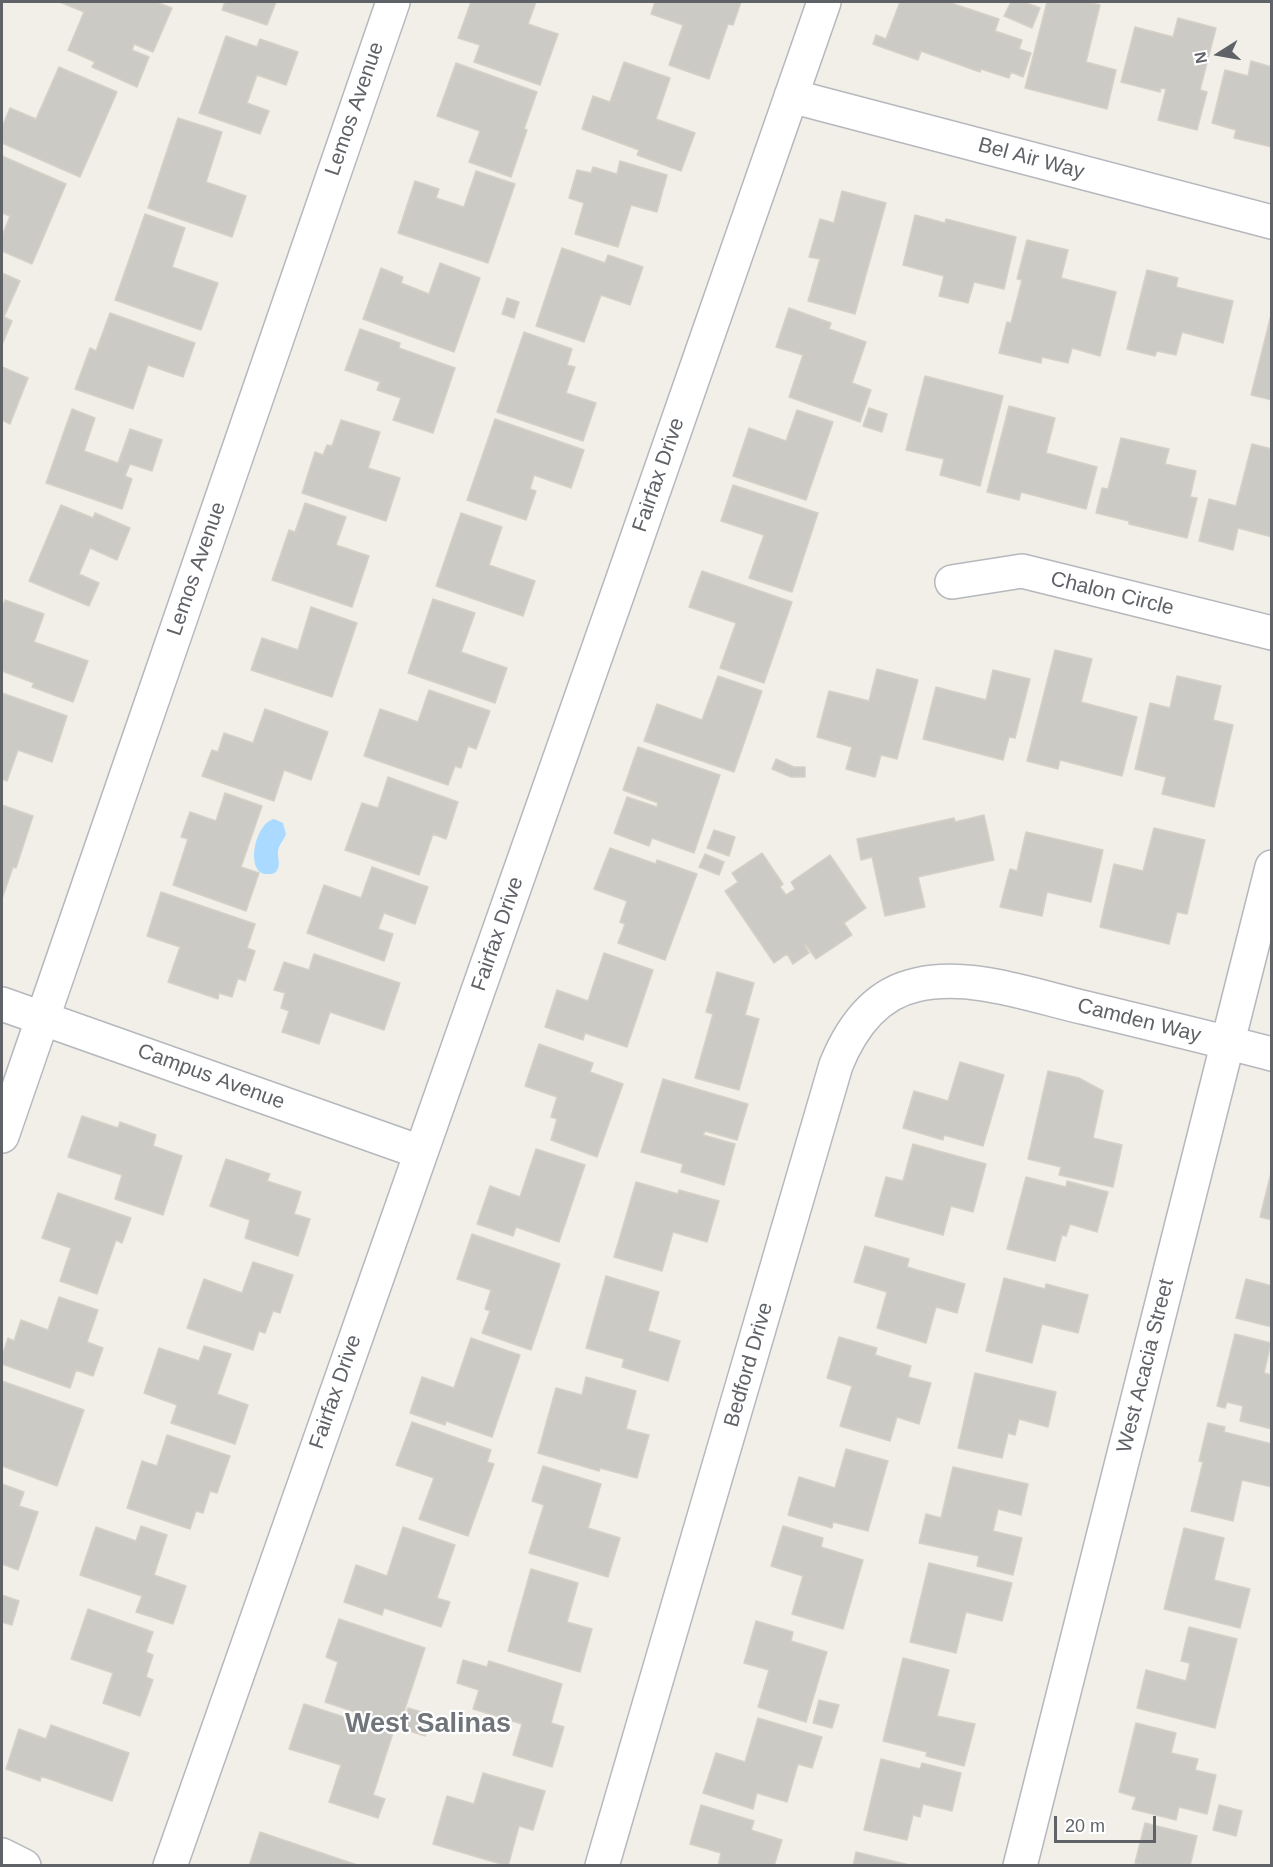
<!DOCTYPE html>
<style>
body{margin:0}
#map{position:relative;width:1273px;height:1867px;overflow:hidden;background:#f1efe8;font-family:Helvetica,sans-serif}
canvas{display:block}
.frame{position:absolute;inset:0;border:3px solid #5f6368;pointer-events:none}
.north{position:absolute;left:1189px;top:24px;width:60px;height:60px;-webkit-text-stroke:4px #fff;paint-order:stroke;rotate:259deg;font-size:16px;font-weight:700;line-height:24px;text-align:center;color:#5f6368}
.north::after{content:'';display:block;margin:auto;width:21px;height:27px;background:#5f6368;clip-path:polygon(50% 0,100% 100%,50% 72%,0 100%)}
.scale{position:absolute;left:1054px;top:1816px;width:102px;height:27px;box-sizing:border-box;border:3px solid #5f6368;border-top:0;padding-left:8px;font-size:18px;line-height:21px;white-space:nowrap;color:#5f6368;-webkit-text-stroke:4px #fff;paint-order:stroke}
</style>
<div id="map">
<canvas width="1273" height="1867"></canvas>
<div class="frame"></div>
<div class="north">N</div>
<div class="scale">20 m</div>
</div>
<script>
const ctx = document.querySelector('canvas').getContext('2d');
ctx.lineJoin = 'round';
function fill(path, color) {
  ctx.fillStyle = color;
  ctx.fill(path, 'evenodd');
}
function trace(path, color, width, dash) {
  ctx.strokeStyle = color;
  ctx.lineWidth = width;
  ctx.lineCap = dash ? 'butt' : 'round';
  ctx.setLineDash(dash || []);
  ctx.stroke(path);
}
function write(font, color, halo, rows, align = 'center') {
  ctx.font = font + ' Helvetica,sans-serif';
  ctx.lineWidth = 4.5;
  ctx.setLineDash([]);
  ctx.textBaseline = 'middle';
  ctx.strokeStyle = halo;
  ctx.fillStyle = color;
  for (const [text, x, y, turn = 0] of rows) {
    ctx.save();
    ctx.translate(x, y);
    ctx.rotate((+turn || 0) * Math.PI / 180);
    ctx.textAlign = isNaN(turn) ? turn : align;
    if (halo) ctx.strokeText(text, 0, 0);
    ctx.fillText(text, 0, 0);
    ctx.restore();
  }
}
fill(new Path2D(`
 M 274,819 L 283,823 L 286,834 C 284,840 279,844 278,851 C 277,857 281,864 277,870 C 276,873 273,874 269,874 C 244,877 254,823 274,819 Z`), '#aadaff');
const building = new Path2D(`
 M 60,2 L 156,2 L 172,8 L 153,52 L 134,44 L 132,50 L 149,57 L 137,87 L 92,67 L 95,62 L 68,50 L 84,12 Z
 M 225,2 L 276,2 L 267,25 L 222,10 Z
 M 471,2 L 536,2 L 528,24 L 558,34 L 540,85 L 474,62 L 480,45 L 458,38 Z
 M 655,2 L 741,2 L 733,25 L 728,24 L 709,79 L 669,65 L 683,25 L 651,14 Z
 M 900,2 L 948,2 L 999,19 L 995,31 L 1022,40 L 1019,49 L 1031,53 L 1023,77 L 1011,72 L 1009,78 L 981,69 L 980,72 L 921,51 L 918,60 L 873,44 L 876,35 L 886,39 Z
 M 1011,2 L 1024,2 L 1040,8 L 1032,28 L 1004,16 Z
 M 1047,2 L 1088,2 L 1100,5 L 1086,62 L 1116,70 L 1107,109 L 1025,88 Z
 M 1178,18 L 1216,28 L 1200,90 L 1207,92 L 1197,130 L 1158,120 L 1166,89 L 1161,88 L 1160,92 L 1121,82 L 1135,27 L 1173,37 Z
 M 226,36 L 257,47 L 260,39 L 298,52 L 286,85 L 257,75 L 247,103 L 269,111 L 260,134 L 199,113 Z
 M 1251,61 L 1272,67 L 1272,147 L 1234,138 L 1236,130 L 1212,123 L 1225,70 L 1248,76 Z
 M 624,62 L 670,78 L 656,119 L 695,133 L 681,171 L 637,155 L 639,150 L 582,129 L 593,96 L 610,102 Z
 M 456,63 L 537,92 L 524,129 L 527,130 L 511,177 L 469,162 L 480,131 L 437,116 Z
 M 59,67 L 117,92 L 80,177 L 2,143 L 2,127 L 10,108 L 36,119 Z
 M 178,118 L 222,132 L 206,182 L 246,196 L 232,237 L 148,208 Z
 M 2,156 L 66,184 L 32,264 L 2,251 L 2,236 L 10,216 L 2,213 Z
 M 620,161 L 667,175 L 657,212 L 631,205 L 618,247 L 575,234 L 584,203 L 569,198 L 577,170 L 591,173 L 593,167 L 617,174 Z
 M 476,171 L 515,184 L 488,263 L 398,233 L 415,181 L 439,189 L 436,198 L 464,207 Z
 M 842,191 L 886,203 L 855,314 L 808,301 L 820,259 L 809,257 L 820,219 L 834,223 Z
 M 145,214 L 185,228 L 172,267 L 218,283 L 201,330 L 115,300 Z
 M 915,215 L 945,223 L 946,219 L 1016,237 L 1004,289 L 974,282 L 968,303 L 939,296 L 944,276 L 903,265 Z
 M 1027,240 L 1068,250 L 1061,278 L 1116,292 L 1100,356 L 1072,348 L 1068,363 L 1042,357 L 1041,363 L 999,353 L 1007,322 L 1011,323 L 1022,280 L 1017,279 Z
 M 562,248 L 605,263 L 608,255 L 643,267 L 630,305 L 601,295 L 584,342 L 536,326 Z
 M 440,263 L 480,278 L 454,352 L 363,319 L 381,268 L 403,277 L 401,283 L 429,294 Z
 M 1147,270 L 1178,278 L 1176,287 L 1233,301 L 1223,343 L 1182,332 L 1176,355 L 1157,351 L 1155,356 L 1127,349 Z
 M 2,273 L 20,281 L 4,317 L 12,321 L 2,345 Z
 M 507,298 L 519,302 L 514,318 L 502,314 Z
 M 789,308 L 831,323 L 829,329 L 866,342 L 852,383 L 871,390 L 860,422 L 789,397 L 803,355 L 776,347 Z
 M 1272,311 L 1272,400 L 1251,395 Z
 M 110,313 L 195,343 L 183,377 L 148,365 L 133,409 L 75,389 L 90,348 L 96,351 Z
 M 360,329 L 400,343 L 399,348 L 455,368 L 433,433 L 393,420 L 401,398 L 377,390 L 380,382 L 345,370 Z
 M 524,332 L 572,349 L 567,365 L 575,367 L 566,393 L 596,403 L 583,441 L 497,412 Z
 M 2,367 L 28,378 L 10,424 L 2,420 Z
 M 925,376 L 1003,396 L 980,486 L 940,475 L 944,459 L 906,450 Z
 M 1009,406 L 1055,418 L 1046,453 L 1097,467 L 1086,509 L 1021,492 L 1019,500 L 987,492 Z
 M 869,408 L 887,414 L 882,432 L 863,426 Z
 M 72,409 L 95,418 L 84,451 L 118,463 L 130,429 L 162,440 L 152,471 L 130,464 L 125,476 L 132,479 L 122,509 L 46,483 Z
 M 797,410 L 833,422 L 806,500 L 733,476 L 749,428 L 786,441 Z
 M 495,419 L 584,450 L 571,488 L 534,475 L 530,489 L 536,491 L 526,520 L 467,500 Z
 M 341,420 L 380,432 L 368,468 L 400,478 L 386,521 L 302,493 L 315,452 L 323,455 L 327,445 L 332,446 Z
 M 1121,438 L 1169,449 L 1165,464 L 1196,471 L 1190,497 L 1197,498 L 1187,538 L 1129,524 L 1129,521 L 1096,513 L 1102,488 L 1108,489 Z
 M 1252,444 L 1272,449 L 1272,537 L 1238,528 L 1233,550 L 1199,541 L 1209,499 L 1236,506 Z
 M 733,485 L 818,513 L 792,592 L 749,578 L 764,535 L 721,521 Z
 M 305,503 L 346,517 L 336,545 L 369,556 L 352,607 L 272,580 L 289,530 L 295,532 Z
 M 61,505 L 93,518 L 95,513 L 130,528 L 117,560 L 90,548 L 79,574 L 99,583 L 89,606 L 29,581 Z
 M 461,513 L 502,527 L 489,565 L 535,581 L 523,616 L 436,586 Z
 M 702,571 L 792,602 L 764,683 L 720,668 L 736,623 L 689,607 Z
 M 433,599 L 475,613 L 461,652 L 507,668 L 495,703 L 408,673 Z
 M 5,600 L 44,614 L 34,642 L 88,661 L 73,702 L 32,687 L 34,683 L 2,671 L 2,609 Z
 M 311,607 L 357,623 L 332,697 L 251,670 L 262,638 L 298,650 Z
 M 1055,650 L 1092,659 L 1081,702 L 1137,717 L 1122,776 L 1060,760 L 1058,769 L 1027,761 Z
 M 877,669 L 918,680 L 897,759 L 881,755 L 875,777 L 846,769 L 852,747 L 817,737 L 829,691 L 869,701 Z
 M 993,670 L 1030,679 L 1015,738 L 1009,737 L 1003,760 L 923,739 L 936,687 L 986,700 Z
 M 718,676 L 762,691 L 734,772 L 644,741 L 657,704 L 702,720 Z
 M 1177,676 L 1221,686 L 1213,720 L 1233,725 L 1214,807 L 1162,794 L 1166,777 L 1135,769 L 1150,703 L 1170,708 Z
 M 429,690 L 490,711 L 476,749 L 468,746 L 461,768 L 455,766 L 448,785 L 364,756 L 380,709 L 418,722 Z
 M 2,693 L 67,716 L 52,762 L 18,750 L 7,781 L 2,779 Z
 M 265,709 L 328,732 L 311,780 L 284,770 L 274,801 L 202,776 L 212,750 L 218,752 L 224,733 L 253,743 Z
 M 638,747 L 720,775 L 694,853 L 652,838 L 649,846 L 614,833 L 627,797 L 657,807 L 658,803 L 623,790 Z
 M 776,759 L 794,767 L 805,767 L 805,777 L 791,777 L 772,769 Z
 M 388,777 L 458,802 L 446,839 L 433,834 L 419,875 L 345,850 L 362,803 L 378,808 Z
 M 225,793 L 262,806 L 241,867 L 259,873 L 246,911 L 173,885 L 188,839 L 181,837 L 190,812 L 216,821 Z
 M 2,805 L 33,816 L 16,868 L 13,867 L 2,899 Z
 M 984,815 L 994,860 L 918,877 L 925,907 L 885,916 L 872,857 L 861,860 L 857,839 L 954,818 L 955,822 Z
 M 1154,828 L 1205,840 L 1187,914 L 1177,912 L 1169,944 L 1100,927 L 1114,864 L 1143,871 Z
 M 714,830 L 735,837 L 729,856 L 707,848 Z
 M 1026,832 L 1103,850 L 1091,902 L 1047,892 L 1042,916 L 1000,907 L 1010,869 L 1017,871 Z
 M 610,848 L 656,864 L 657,860 L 697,874 L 665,960 L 618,943 L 625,924 L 620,922 L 627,901 L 594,889 Z
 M 762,853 L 783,884 L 780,887 L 786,895 L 795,889 L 791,882 L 830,855 L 866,908 L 844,923 L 852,935 L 816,959 L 806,945 L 805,946 L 809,953 L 793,964 L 787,954 L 774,963 L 725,891 L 738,882 L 732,873 Z
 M 705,854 L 724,862 L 719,875 L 699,867 Z
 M 372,867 L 428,887 L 415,924 L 384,913 L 378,929 L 393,934 L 384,961 L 307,933 L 324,885 L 361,898 Z
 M 161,892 L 255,924 L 247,948 L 255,951 L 245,981 L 238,978 L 232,997 L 219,993 L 218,999 L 168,982 L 180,947 L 147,936 Z
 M 604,953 L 653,970 L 627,1047 L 585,1033 L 583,1040 L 545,1027 L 557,990 L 588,1001 Z
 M 314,954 L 400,983 L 384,1030 L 330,1012 L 319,1044 L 282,1032 L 289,1011 L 281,1008 L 285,993 L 274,990 L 284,962 L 309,970 Z
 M 717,972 L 754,983 L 745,1015 L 759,1019 L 739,1090 L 695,1078 L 713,1014 L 706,1012 Z
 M 539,1044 L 593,1063 L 590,1072 L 623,1084 L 597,1157 L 551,1140 L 557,1119 L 551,1117 L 557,1097 L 525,1086 Z
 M 960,1062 L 1004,1075 L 983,1146 L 944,1135 L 943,1140 L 903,1128 L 914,1091 L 948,1101 Z
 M 1048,1071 L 1079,1078 L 1103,1091 L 1093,1138 L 1122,1145 L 1113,1187 L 1059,1175 L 1061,1167 L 1028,1159 Z
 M 663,1079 L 748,1104 L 737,1140 L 705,1131 L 703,1135 L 735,1144 L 724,1185 L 681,1172 L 683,1164 L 641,1152 Z
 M 82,1116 L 118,1128 L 120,1122 L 156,1135 L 153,1146 L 182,1156 L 163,1215 L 115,1199 L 122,1175 L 68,1157 Z
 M 913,1144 L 986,1164 L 973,1212 L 951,1206 L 943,1235 L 875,1216 L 886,1177 L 903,1181 Z
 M 536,1149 L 585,1165 L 559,1242 L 516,1227 L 513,1236 L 477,1224 L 490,1186 L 520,1197 Z
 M 226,1159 L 270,1174 L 267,1181 L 301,1192 L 294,1214 L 310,1219 L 298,1256 L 245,1238 L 250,1220 L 210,1206 Z
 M 1272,1169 L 1272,1220 L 1260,1217 Z
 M 1026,1177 L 1066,1187 L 1067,1181 L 1108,1192 L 1097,1232 L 1070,1224 L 1066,1236 L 1062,1235 L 1055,1261 L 1007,1249 Z
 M 636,1182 L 678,1194 L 679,1190 L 719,1201 L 707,1242 L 673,1232 L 662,1271 L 614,1257 Z
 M 58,1193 L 131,1218 L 122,1243 L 116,1240 L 97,1294 L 60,1281 L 71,1248 L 42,1238 Z
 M 472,1234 L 560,1264 L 531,1350 L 482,1333 L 490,1311 L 485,1309 L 491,1290 L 457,1279 Z
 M 865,1246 L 909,1259 L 907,1267 L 965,1284 L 957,1313 L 936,1307 L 926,1343 L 877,1328 L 887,1292 L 854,1282 Z
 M 253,1262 L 293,1275 L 280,1313 L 273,1311 L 265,1333 L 259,1331 L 253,1350 L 187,1328 L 204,1279 L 242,1293 Z
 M 606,1276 L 659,1292 L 648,1331 L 680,1341 L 668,1381 L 622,1367 L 624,1359 L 586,1348 Z
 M 1004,1278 L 1045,1289 L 1046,1284 L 1088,1295 L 1078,1333 L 1042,1324 L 1032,1363 L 986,1351 Z
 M 1246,1279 L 1272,1286 L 1272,1327 L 1236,1318 Z
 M 59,1297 L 98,1310 L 87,1342 L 103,1348 L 93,1376 L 76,1370 L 70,1388 L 2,1364 L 2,1356 L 8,1338 L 14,1341 L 21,1320 L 48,1330 Z
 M 1235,1334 L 1271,1343 L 1264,1373 L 1272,1375 L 1272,1429 L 1240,1421 L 1243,1406 L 1227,1402 L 1225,1408 L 1217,1406 Z
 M 839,1337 L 877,1348 L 875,1355 L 911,1366 L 908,1377 L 931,1383 L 919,1424 L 897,1417 L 890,1441 L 840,1426 L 852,1386 L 827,1378 Z
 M 471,1338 L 520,1355 L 492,1437 L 446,1421 L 445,1425 L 410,1413 L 422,1377 L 454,1388 Z
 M 204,1346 L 231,1354 L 217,1394 L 248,1405 L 235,1444 L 171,1423 L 177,1405 L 144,1393 L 159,1348 L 199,1361 Z
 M 975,1373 L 1056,1392 L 1048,1427 L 1019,1419 L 1015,1435 L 1008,1433 L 1002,1458 L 958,1448 Z
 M 586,1377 L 636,1391 L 626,1429 L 649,1435 L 637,1478 L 600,1468 L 599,1471 L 538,1453 L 556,1388 L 582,1395 Z
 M 2,1381 L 84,1410 L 57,1486 L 2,1466 Z
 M 412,1422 L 491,1450 L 487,1462 L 494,1464 L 468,1536 L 419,1519 L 434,1478 L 396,1465 Z
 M 1208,1423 L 1225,1427 L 1224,1432 L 1272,1444 L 1272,1487 L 1242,1480 L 1233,1521 L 1191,1511 L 1203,1462 L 1199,1461 Z
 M 167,1435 L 230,1456 L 217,1493 L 210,1491 L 203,1513 L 196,1511 L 190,1529 L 127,1508 L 142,1461 L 157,1466 Z
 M 846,1449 L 888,1461 L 868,1531 L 833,1522 L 832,1528 L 788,1515 L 799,1477 L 835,1488 Z
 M 543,1466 L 601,1484 L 588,1528 L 620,1538 L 608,1577 L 529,1553 L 544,1505 L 532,1501 Z
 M 953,1467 L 1028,1484 L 1021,1515 L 998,1509 L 993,1531 L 1022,1538 L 1013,1575 L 977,1566 L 979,1556 L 919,1543 L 926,1514 L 941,1518 Z
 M 2,1484 L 24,1492 L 19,1506 L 38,1512 L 18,1570 L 2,1564 Z
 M 141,1526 L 167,1535 L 154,1575 L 186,1586 L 173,1624 L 136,1612 L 142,1596 L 80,1575 L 96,1527 L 136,1541 Z
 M 783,1526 L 823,1538 L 821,1547 L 863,1560 L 843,1629 L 792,1614 L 803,1576 L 771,1566 Z
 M 403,1527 L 455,1545 L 437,1598 L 450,1602 L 441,1627 L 384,1608 L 382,1615 L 344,1602 L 356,1565 L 387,1576 Z
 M 1184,1528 L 1224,1538 L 1214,1580 L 1250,1589 L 1240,1628 L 1164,1609 Z
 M 929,1563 L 1012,1583 L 1002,1621 L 966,1612 L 956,1653 L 910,1642 Z
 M 531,1569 L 578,1583 L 567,1622 L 592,1629 L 580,1672 L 508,1651 Z
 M 2,1595 L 19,1601 L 12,1625 L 2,1622 Z
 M 88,1609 L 153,1632 L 146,1652 L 153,1655 L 146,1677 L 153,1680 L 140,1716 L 103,1703 L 113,1673 L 71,1659 Z
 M 339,1619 L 425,1648 L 399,1727 L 325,1702 L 338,1662 L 326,1657 Z
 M 756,1621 L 793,1632 L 791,1641 L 827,1652 L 806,1722 L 758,1707 L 769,1670 L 744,1663 Z
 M 1189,1627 L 1237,1639 L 1215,1728 L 1137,1708 L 1146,1670 L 1186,1681 L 1190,1663 L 1181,1661 Z
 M 903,1658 L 949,1670 L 937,1716 L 975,1724 L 964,1766 L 926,1756 L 927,1752 L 883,1741 Z
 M 463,1660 L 487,1667 L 489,1661 L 562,1684 L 551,1723 L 564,1727 L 552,1767 L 513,1755 L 522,1724 L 473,1709 L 479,1690 L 457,1683 Z
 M 819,1700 L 839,1705 L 832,1728 L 813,1723 Z
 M 304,1704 L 393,1733 L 373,1795 L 385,1799 L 378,1818 L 329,1802 L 341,1765 L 289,1749 Z
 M 408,1708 L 432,1715 L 425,1736 L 401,1728 Z
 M 758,1718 L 822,1737 L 812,1768 L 798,1764 L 787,1802 L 757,1793 L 753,1809 L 703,1793 L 716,1753 L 745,1762 Z
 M 1136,1723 L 1176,1733 L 1171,1753 L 1198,1759 L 1195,1770 L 1216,1775 L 1207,1814 L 1179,1807 L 1176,1820 L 1132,1809 L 1136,1797 L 1119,1792 Z
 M 51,1725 L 129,1753 L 112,1801 L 41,1776 L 40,1781 L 6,1769 L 19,1729 L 46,1739 Z
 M 881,1759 L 920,1769 L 922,1763 L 961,1773 L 952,1811 L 923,1804 L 920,1817 L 913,1815 L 907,1840 L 864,1830 Z
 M 483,1773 L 545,1791 L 533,1830 L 519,1826 L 508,1866 L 433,1844 L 447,1796 L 474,1804 Z
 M 701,1805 L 754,1821 L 751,1830 L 782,1840 L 774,1866 L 718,1866 L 721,1853 L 690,1844 Z
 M 1219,1805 L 1242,1811 L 1236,1836 L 1213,1830 Z
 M 1145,1823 L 1197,1836 L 1190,1866 L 1147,1866 L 1135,1863 Z
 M 260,1832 L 360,1866 L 249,1866 Z
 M 856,1852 L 909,1865 L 908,1866 L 853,1866 Z`);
fill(building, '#cccac5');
trace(building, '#d6d1c6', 1.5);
const minor = new Path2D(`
 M 791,96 L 1272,222
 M 952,582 L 1022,571 L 1272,633
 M 2,1004 L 420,1152
 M 2,1136 L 393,2
 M 2,1855 L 24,1866
 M 170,1866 L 619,590 L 824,2
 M 602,1866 L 836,1065 C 851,1028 875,994 916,985 C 970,972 1033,996 1086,1008 C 1148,1023 1210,1038 1272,1054
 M 1020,1866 L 1272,867`);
trace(minor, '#b5b8bc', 36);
trace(minor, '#fff', 33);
write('21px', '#5f6368', '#fff', [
 ["Lemos Avenue",355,109,-71],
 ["Bel Air Way",1031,159,15],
 ["Fairfax Drive",659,475,-71],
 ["Lemos Avenue",197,569,-71],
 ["Chalon Circle",1112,594,14],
 ["Fairfax Drive",498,934,-71],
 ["Camden Way",1139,1021,14],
 ["Campus Avenue",211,1077,20],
 ["Bedford Drive",749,1365,-74],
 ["West Acacia Street",1146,1366,-76],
 ["Fairfax Drive",336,1392,-71]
]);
write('bold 27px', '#70757a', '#fff', [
 ["West Salinas",428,1725]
]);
</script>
